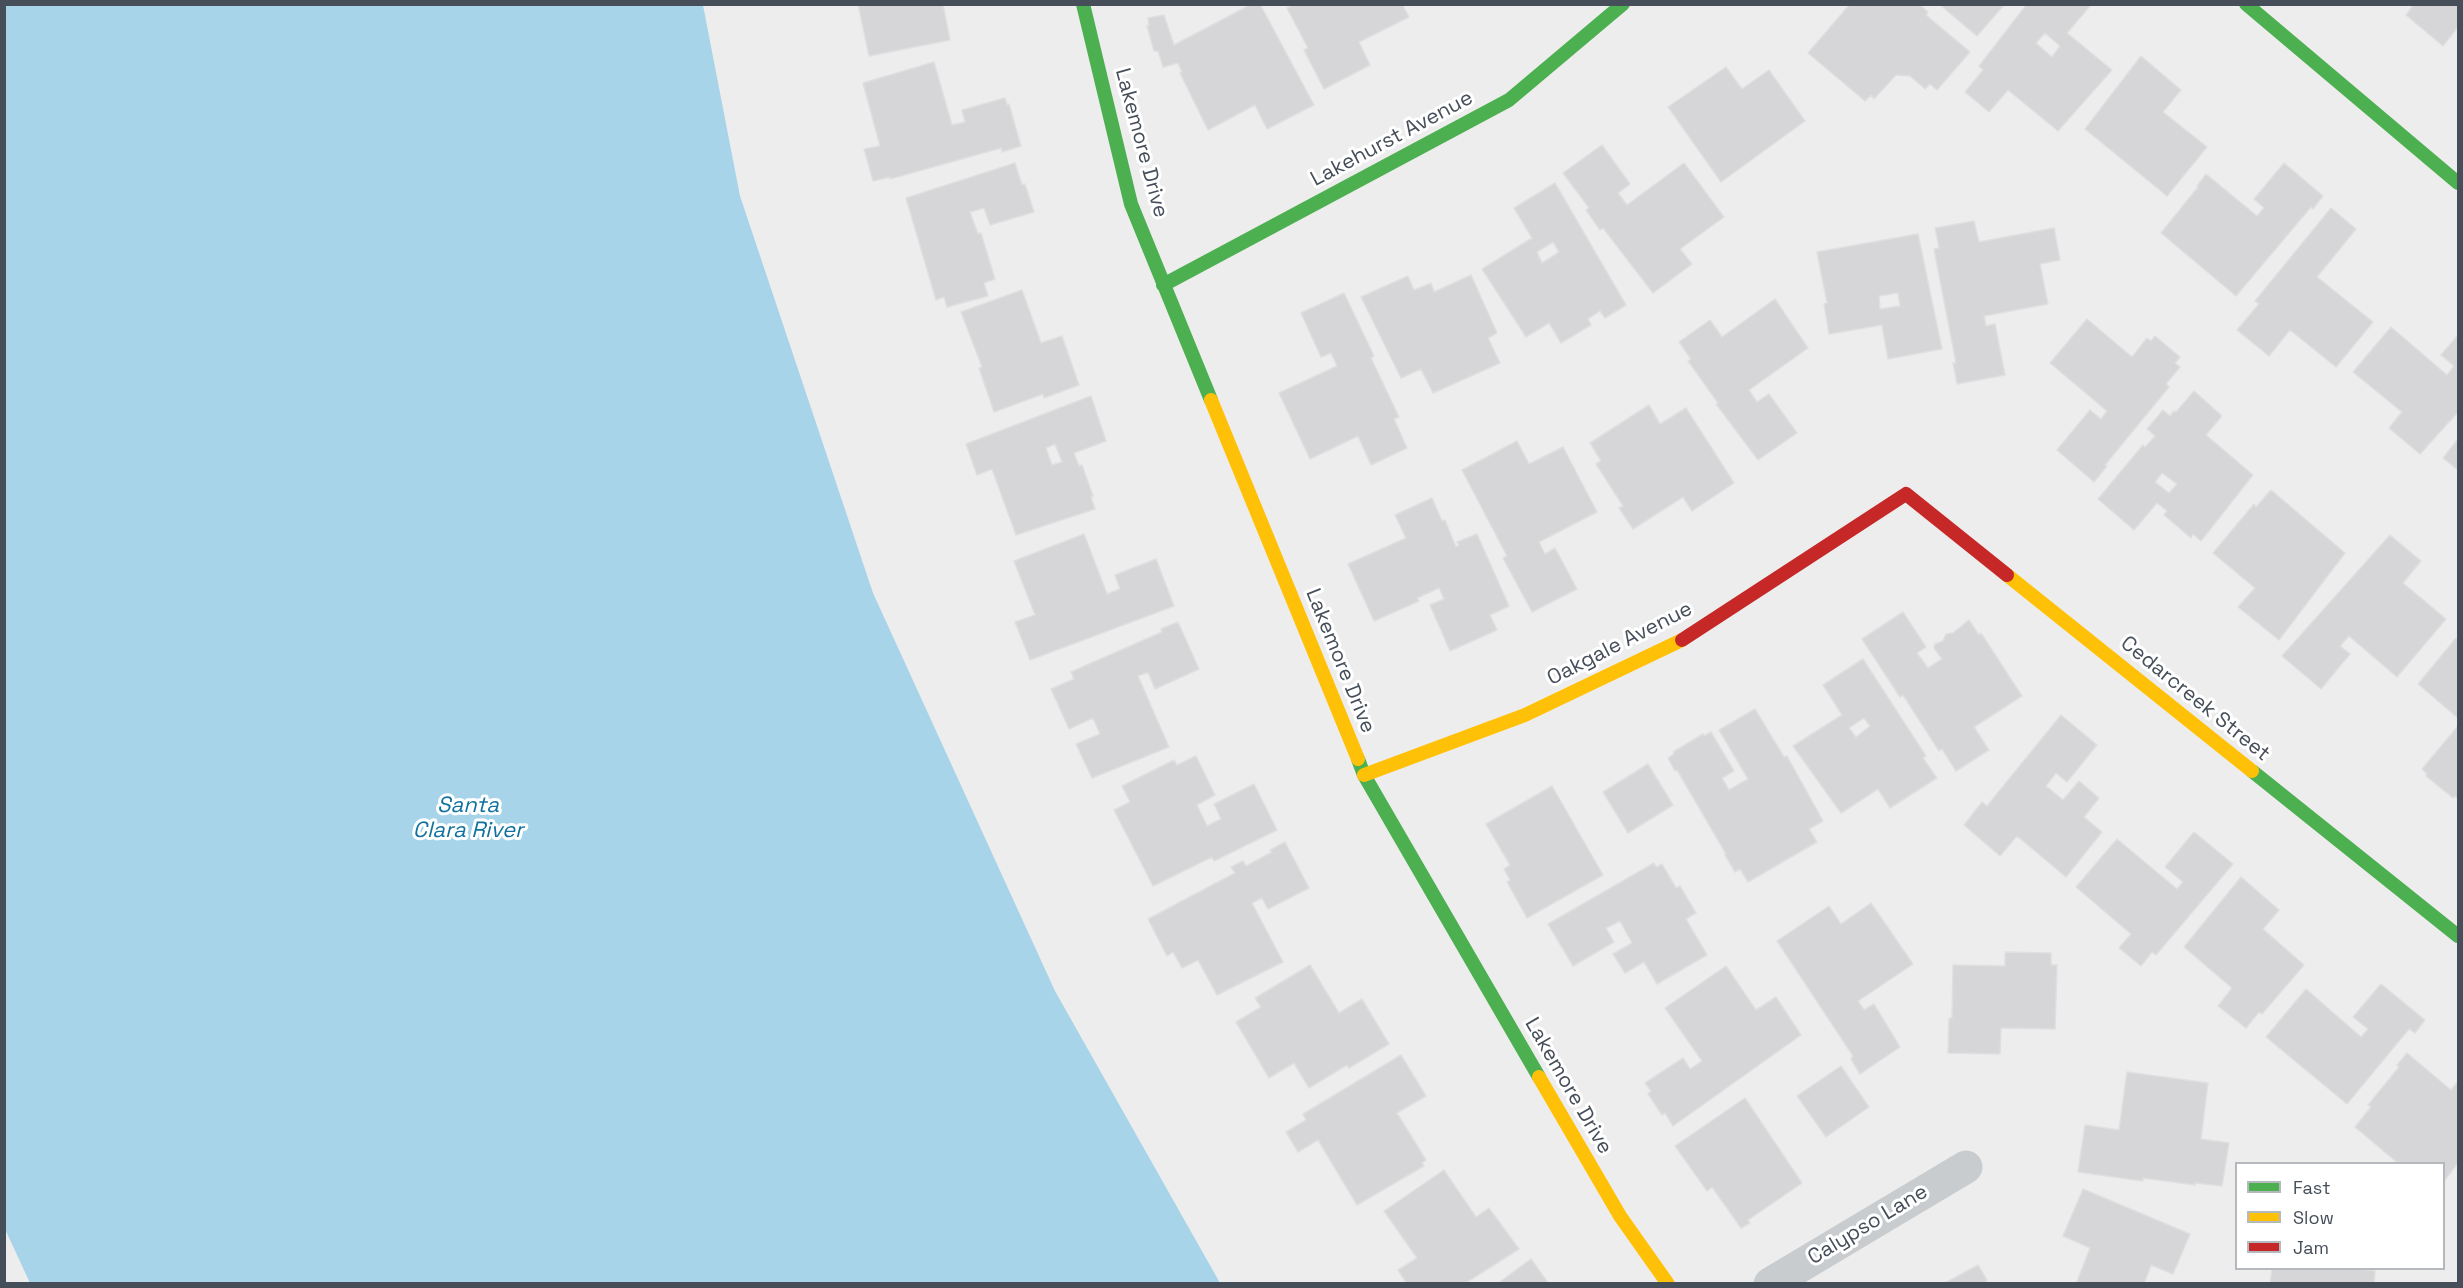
<!DOCTYPE html>
<style>
body{margin:0}
#map{position:relative;width:2463px;height:1288px;overflow:hidden;background:#eeeded;font-family:"Space Grotesk",sans-serif}
canvas{display:block}
.frame{position:absolute;inset:0;border:6px solid #464e59;pointer-events:none}
.legend{position:absolute;left:2235px;top:1162px;width:210px;height:108px;box-sizing:border-box;background:#fff;border:2px solid #b5b8bd;margin:0;padding:8px 10px;list-style:none;font-size:18px;color:#464e59}
.legend li{display:flex;align-items:center;gap:12px;height:30px}
.legend b{width:30px;border:2px solid #b5b8bd}
</style>
<div id="map">
<canvas width="2463" height="1288"></canvas>
<div class="frame"></div>
<ul class="legend">
<li><b style="height:8px;background:#4caf50"></b>Fast</li>
<li><b style="height:8px;background:#ffc107"></b>Slow</li>
<li><b style="height:8px;background:#c62828"></b>Jam</li>
</ul>
</div>
<script>
const ctx = document.querySelector('canvas').getContext('2d');
ctx.lineJoin = 'round';
function fill(path, color) {
  ctx.fillStyle = color;
  ctx.fill(path, 'evenodd');
}
function trace(path, color, width, dash) {
  ctx.strokeStyle = color;
  ctx.lineWidth = width;
  ctx.lineCap = dash ? 'butt' : 'round';
  ctx.setLineDash(dash || []);
  ctx.stroke(path);
}
function write(font, color, halo, rows, align = 'center') {
  ctx.font = font + ' "Space Grotesk",sans-serif';
  ctx.lineWidth = 6;
  ctx.setLineDash([]);
  ctx.textBaseline = 'middle';
  ctx.strokeStyle = halo;
  ctx.fillStyle = color;
  for (const [text, x, y, turn = 0] of rows) {
    ctx.save();
    ctx.translate(x, y);
    ctx.rotate((+turn || 0) * Math.PI / 180);
    ctx.textAlign = isNaN(turn) ? turn : align;
    if (halo) ctx.strokeText(text, 0, 0);
    ctx.fillText(text, 0, 0);
    ctx.restore();
  }
}
fill(new Path2D(`
 M 4,5 L 703,5 L 740,196 L 873,593 L 1055,991 L 1220,1283 L 30,1283 L 4,1227 Z`), '#a8d4e9');
const building = new Path2D(`
 M 858,4 L 943,4 L 950,40 L 869,56 Z
 M 1252,4 L 1260,4 L 1314,105 L 1267,129 L 1255,105 L 1208,130 L 1180,73 L 1182,72 L 1178,63 L 1163,67 L 1158,51 L 1154,51 L 1147,26 L 1149,25 L 1148,18 L 1164,15 L 1174,45 Z
 M 1294,4 L 1402,4 L 1409,17 L 1359,42 L 1370,65 L 1324,89 L 1304,50 L 1308,48 L 1287,8 Z
 M 1850,4 L 1919,4 L 1928,12 L 1926,15 L 1970,52 L 1937,90 L 1930,84 L 1925,89 L 1910,76 L 1896,75 L 1874,99 L 1871,95 L 1865,101 L 1808,53 Z
 M 1939,4 L 2005,4 L 1977,36 Z
 M 2027,4 L 2088,4 L 2090,6 L 2067,33 L 2112,70 L 2058,131 L 2008,90 L 1989,112 L 1965,92 L 1983,70 L 1979,66 ZM 2045,33 L 2060,46 L 2052,57 L 2036,43 Z
 M 2414,4 L 2458,4 L 2458,27 L 2443,46 L 2406,15 Z
 M 2141,56 L 2181,90 L 2163,112 L 2207,147 L 2167,196 L 2085,129 Z
 M 934,62 L 952,125 L 965,122 L 962,110 L 1005,98 L 1007,105 L 1009,104 L 1021,146 L 1002,152 L 1001,148 L 890,179 L 890,177 L 873,181 L 864,149 L 880,146 L 863,83 Z
 M 1726,67 L 1742,89 L 1769,70 L 1805,121 L 1721,182 L 1668,107 Z
 M 1602,145 L 1630,184 L 1618,193 L 1627,205 L 1684,163 L 1724,217 L 1680,249 L 1692,264 L 1653,293 L 1603,228 L 1600,230 L 1586,210 L 1589,208 L 1563,173 Z
 M 1015,163 L 1022,185 L 1025,184 L 1034,212 L 990,225 L 984,208 L 970,212 L 978,234 L 981,233 L 995,279 L 984,283 L 988,296 L 947,307 L 944,297 L 936,300 L 906,198 Z
 M 2284,163 L 2323,196 L 2313,209 L 2311,207 L 2236,296 L 2161,233 L 2198,187 L 2197,186 L 2206,174 L 2257,216 L 2264,208 L 2254,199 Z
 M 1555,183 L 1626,305 L 1605,318 L 1600,311 L 1588,319 L 1591,325 L 1561,343 L 1549,323 L 1526,337 L 1482,269 L 1532,238 L 1514,208 ZM 1553,242 L 1559,252 L 1542,263 L 1537,252 Z
 M 2331,208 L 2356,229 L 2317,277 L 2373,322 L 2336,367 L 2290,330 L 2269,356 L 2237,330 L 2259,304 L 2255,301 Z
 M 1974,221 L 1979,242 L 2054,228 L 2060,260 L 2040,264 L 2048,304 L 1984,316 L 1986,326 L 1995,324 L 2005,375 L 1957,384 L 1953,363 L 1956,363 L 1934,249 L 1939,248 L 1935,228 Z
 M 1918,234 L 1942,349 L 1888,359 L 1882,325 L 1829,334 L 1824,304 L 1827,303 L 1817,252 ZM 1898,293 L 1900,306 L 1880,309 L 1879,296 Z
 M 1471,275 L 1497,333 L 1488,338 L 1500,363 L 1433,393 L 1421,369 L 1401,378 L 1361,297 L 1408,276 L 1414,290 L 1431,283 L 1434,292 Z
 M 1022,290 L 1041,343 L 1062,336 L 1079,385 L 1044,398 L 1043,394 L 994,412 L 979,368 L 982,367 L 961,312 Z
 M 1344,293 L 1374,356 L 1371,358 L 1399,417 L 1394,419 L 1407,448 L 1371,465 L 1358,436 L 1310,459 L 1279,393 L 1337,366 L 1331,353 L 1321,357 L 1301,313 Z
 M 1775,299 L 1808,348 L 1749,390 L 1757,402 L 1769,394 L 1797,433 L 1758,460 L 1716,404 L 1718,403 L 1688,361 L 1691,359 L 1679,342 L 1710,320 L 1722,337 Z
 M 2087,319 L 2132,357 L 2147,338 L 2151,341 L 2155,336 L 2180,357 L 2175,363 L 2180,367 L 2166,384 L 2169,387 L 2105,465 L 2107,466 L 2094,482 L 2057,450 L 2090,410 L 2101,419 L 2107,411 L 2050,363 Z
 M 2391,327 L 2447,375 L 2454,366 L 2441,355 L 2458,335 L 2458,412 L 2420,454 L 2389,428 L 2402,412 L 2353,372 Z
 M 2194,391 L 2222,416 L 2206,435 L 2253,475 L 2201,541 L 2193,534 L 2191,538 L 2164,515 L 2167,511 L 2157,503 L 2134,530 L 2098,499 L 2143,445 L 2145,447 L 2155,436 L 2147,429 L 2163,410 L 2170,416 L 2174,411 L 2176,412 ZM 2162,473 L 2177,484 L 2169,493 L 2155,482 Z
 M 1091,396 L 1106,441 L 1074,453 L 1079,466 L 1082,465 L 1093,496 L 1091,497 L 1095,509 L 1016,535 L 992,469 L 977,475 L 966,444 ZM 1055,444 L 1062,462 L 1052,465 L 1046,448 Z
 M 1649,405 L 1660,424 L 1686,408 L 1734,483 L 1692,511 L 1683,497 L 1633,529 L 1619,508 L 1623,506 L 1596,464 L 1601,461 L 1590,443 Z
 M 2458,439 L 2458,470 L 2443,458 Z
 M 1517,441 L 1529,464 L 1563,447 L 1597,512 L 1539,542 L 1545,554 L 1555,548 L 1577,589 L 1532,612 L 1503,558 L 1507,556 L 1462,470 Z
 M 2271,490 L 2345,553 L 2279,640 L 2238,607 L 2255,588 L 2213,553 L 2254,504 L 2256,507 Z
 M 1432,498 L 1442,521 L 1445,520 L 1456,547 L 1459,545 L 1457,542 L 1477,534 L 1509,606 L 1490,615 L 1497,630 L 1450,651 L 1430,605 L 1444,599 L 1439,588 L 1417,598 L 1419,601 L 1374,621 L 1348,564 L 1406,538 L 1395,515 Z
 M 1084,534 L 1107,594 L 1120,589 L 1115,575 L 1156,559 L 1174,606 L 1030,660 L 1015,622 L 1035,615 L 1014,561 Z
 M 2390,535 L 2421,561 L 2403,583 L 2446,619 L 2397,677 L 2349,636 L 2340,646 L 2350,654 L 2321,689 L 2282,656 Z
 M 1903,612 L 1926,647 L 1917,653 L 1928,668 L 1942,659 L 1934,648 L 1935,644 L 1943,641 L 1946,634 L 1953,633 L 1969,620 L 1979,635 L 1981,633 L 2022,696 L 1974,727 L 1989,750 L 1956,771 L 1942,749 L 1939,751 L 1903,695 L 1900,697 L 1862,639 Z
 M 1178,622 L 1199,669 L 1155,689 L 1148,672 L 1138,676 L 1169,747 L 1092,778 L 1076,744 L 1100,734 L 1093,718 L 1069,729 L 1051,689 L 1074,679 L 1071,672 L 1162,632 L 1161,629 Z
 M 2456,638 L 2458,641 L 2458,718 L 2418,684 Z
 M 1863,659 L 1926,756 L 1923,758 L 1937,778 L 1890,808 L 1878,789 L 1841,813 L 1793,746 L 1842,715 L 1823,685 ZM 1864,718 L 1870,726 L 1856,737 L 1849,728 Z
 M 1755,709 L 1784,757 L 1787,756 L 1823,821 L 1809,829 L 1817,842 L 1748,882 L 1740,869 L 1735,872 L 1725,855 L 1726,854 L 1677,770 L 1675,771 L 1668,758 L 1674,754 L 1673,752 L 1703,734 L 1704,736 L 1711,732 L 1734,771 L 1722,778 L 1729,790 L 1748,779 L 1719,730 Z
 M 2061,715 L 2097,745 L 2067,782 L 2056,773 L 2046,786 L 2063,800 L 2079,781 L 2099,798 L 2084,817 L 2102,832 L 2066,877 L 2017,836 L 2000,856 L 1964,825 L 1982,802 L 1987,806 Z
 M 2458,726 L 2458,799 L 2455,796 L 2453,798 L 2426,776 L 2427,774 L 2422,769 Z
 M 1196,756 L 1215,795 L 1197,805 L 1207,826 L 1221,819 L 1214,804 L 1254,784 L 1277,830 L 1214,861 L 1212,857 L 1153,886 L 1114,810 L 1130,802 L 1122,786 L 1174,760 L 1177,765 Z
 M 1648,764 L 1673,805 L 1628,833 L 1603,792 Z
 M 1552,786 L 1603,875 L 1527,918 L 1507,882 L 1510,880 L 1504,869 L 1510,865 L 1486,824 Z
 M 2194,832 L 2233,864 L 2156,955 L 2152,952 L 2141,966 L 2119,948 L 2131,934 L 2076,887 L 2117,839 L 2177,889 L 2183,882 L 2165,867 Z
 M 1285,842 L 1309,888 L 1268,909 L 1262,898 L 1252,903 L 1283,962 L 1217,995 L 1198,960 L 1182,968 L 1173,952 L 1167,956 L 1148,919 L 1235,873 L 1231,867 L 1243,861 L 1246,866 L 1272,852 L 1270,850 Z
 M 1654,863 L 1656,867 L 1662,864 L 1676,888 L 1680,886 L 1696,913 L 1686,919 L 1707,955 L 1657,984 L 1644,962 L 1625,973 L 1613,954 L 1632,943 L 1620,921 L 1606,928 L 1614,942 L 1573,966 L 1548,924 Z
 M 2241,877 L 2279,910 L 2263,929 L 2304,965 L 2262,1014 L 2259,1012 L 2246,1028 L 2218,1006 L 2232,988 L 2184,947 Z
 M 1871,903 L 1913,964 L 1858,1001 L 1864,1010 L 1874,1004 L 1900,1047 L 1860,1074 L 1851,1059 L 1853,1056 L 1777,941 L 1829,906 L 1841,924 Z
 M 2005,952 L 2051,953 L 2051,965 L 2057,965 L 2055,1029 L 2001,1028 L 2000,1054 L 1948,1053 L 1949,1018 L 1952,1018 L 1953,965 L 2005,966 Z
 M 1310,965 L 1339,1013 L 1362,999 L 1389,1044 L 1349,1068 L 1347,1065 L 1309,1088 L 1294,1063 L 1269,1078 L 1236,1022 L 1261,1007 L 1255,998 Z
 M 1726,966 L 1756,1010 L 1776,997 L 1801,1035 L 1673,1126 L 1665,1113 L 1662,1115 L 1648,1094 L 1651,1091 L 1645,1083 L 1683,1058 L 1690,1069 L 1702,1061 L 1665,1008 Z
 M 2381,984 L 2425,1020 L 2415,1033 L 2409,1029 L 2347,1104 L 2266,1037 L 2306,989 L 2361,1037 L 2368,1029 L 2353,1017 Z
 M 2407,1053 L 2451,1090 L 2458,1081 L 2458,1163 L 2444,1181 L 2444,1164 L 2399,1164 L 2355,1127 L 2371,1107 L 2368,1105 L 2399,1067 L 2397,1065 Z
 M 1401,1055 L 1426,1096 L 1397,1113 L 1426,1160 L 1422,1163 L 1424,1166 L 1357,1205 L 1318,1140 L 1298,1152 L 1286,1132 L 1306,1120 L 1303,1114 Z
 M 1841,1066 L 1869,1107 L 1826,1137 L 1797,1096 Z
 M 2127,1072 L 2208,1083 L 2201,1139 L 2229,1143 L 2222,1186 L 2195,1183 L 2195,1185 L 2143,1178 L 2143,1181 L 2078,1172 L 2085,1125 L 2119,1130 Z
 M 1745,1098 L 1802,1183 L 1748,1220 L 1750,1223 L 1741,1228 L 1712,1187 L 1707,1191 L 1675,1146 Z
 M 1444,1170 L 1476,1217 L 1489,1208 L 1519,1249 L 1464,1284 L 1407,1284 L 1398,1270 L 1417,1258 L 1384,1211 Z
 M 2083,1189 L 2190,1234 L 2173,1274 L 2151,1265 L 2144,1284 L 2076,1284 L 2090,1248 L 2063,1236 Z
 M 1531,1259 L 1549,1284 L 1497,1284 Z
 M 1978,1265 L 1987,1280 L 1985,1284 L 1943,1284 Z
 M 2272,1268 L 2353,1268 L 2375,1271 L 2374,1284 L 2270,1284 Z`);
fill(building, '#d6d5d7');
trace(building, '#dfdfe0', 1.5);
trace(new Path2D(`
 M 1770,1284 L 1966,1167`), '#c9ccce', 33);
trace(new Path2D(`
 M 1083,4 L 1131,204 L 1211,400
 M 2246,4 L 2458,183
 M 1163,285 L 1509,100 L 1623,4
 M 1358,759 L 1364,775 L 1539,1077
 M 2252,771 L 2458,936`), '#4caf50', 14);
trace(new Path2D(`
 M 1211,400 L 1358,759
 M 2007,575 L 2252,771
 M 1364,775 L 1525,715 L 1682,640
 M 1539,1077 L 1620,1216 L 1668,1284`), '#ffc107', 14);
trace(new Path2D(`
 M 1682,640 L 1906,494 L 2007,575`), '#c62828', 14);
write('21px', '#464e59', '#fff', [
 ["Lakehurst Avenue",1392,139,-28],
 ["Lakemore Drive",1141,143,75],
 ["Oakgale Avenue",1620,644,-27],
 ["Lakemore Drive",1340,661,68],
 ["Cedarcreek Street",2195,699,39],
 ["Lakemore Drive",1568,1086,60],
 ["Calypso Lane",1868,1225,-31]
]);
write('italic 22px', '#12729f', '#fff', [
 ["Santa",468,806],
 ["Clara River",468,831]
]);
</script>
